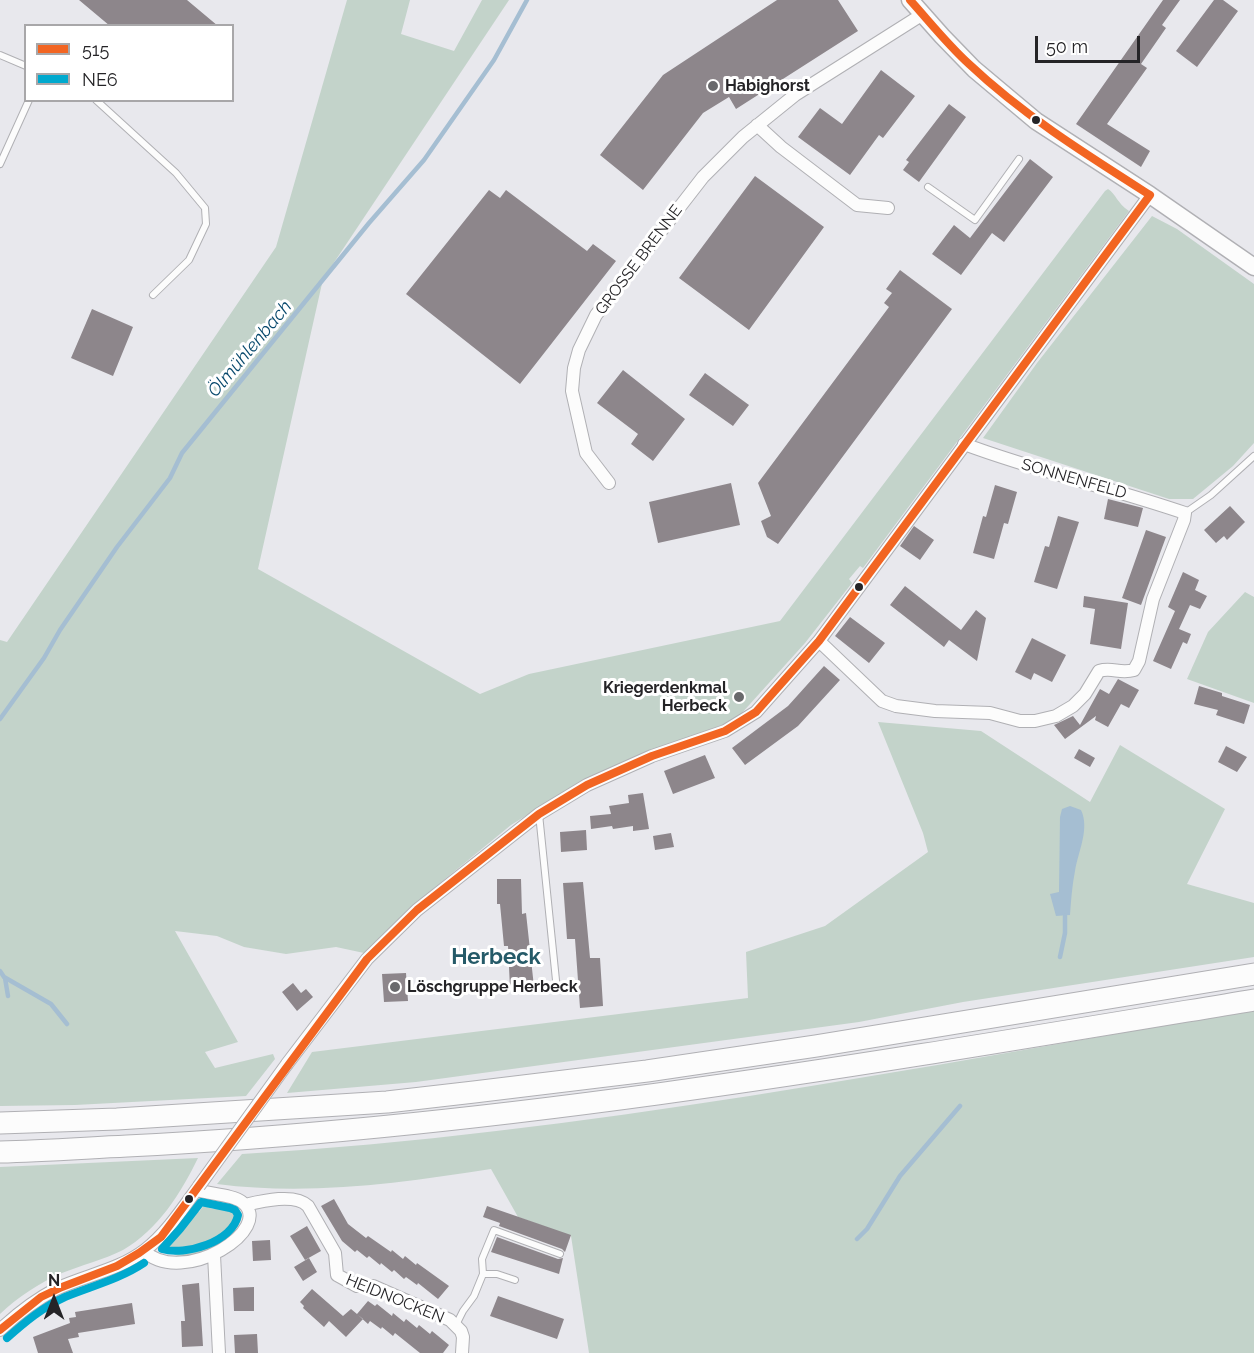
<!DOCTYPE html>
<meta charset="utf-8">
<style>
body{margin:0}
#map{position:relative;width:1254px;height:1353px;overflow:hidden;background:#e8e8ed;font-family:Raleway,sans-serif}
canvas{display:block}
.legend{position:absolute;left:24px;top:24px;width:210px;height:78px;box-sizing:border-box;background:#fff;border:2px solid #a8a7a9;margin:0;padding:8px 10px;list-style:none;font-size:18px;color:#252427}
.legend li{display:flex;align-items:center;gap:12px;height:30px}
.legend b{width:30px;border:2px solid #a8a7a9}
.north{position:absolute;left:24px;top:1269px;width:60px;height:60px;-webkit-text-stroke:4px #fff;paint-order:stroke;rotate:0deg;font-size:16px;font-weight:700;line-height:24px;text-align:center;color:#252427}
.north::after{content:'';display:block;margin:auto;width:21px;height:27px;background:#252427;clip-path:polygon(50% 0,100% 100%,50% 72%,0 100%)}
.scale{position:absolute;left:1035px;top:36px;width:105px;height:27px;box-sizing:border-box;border:3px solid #252427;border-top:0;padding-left:8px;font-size:18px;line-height:21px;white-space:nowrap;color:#252427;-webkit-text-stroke:4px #fff;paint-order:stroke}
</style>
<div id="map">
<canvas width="1254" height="1353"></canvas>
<ul class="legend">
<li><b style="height:8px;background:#f26522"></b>515</li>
<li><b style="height:8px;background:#00a9ce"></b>NE6</li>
</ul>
<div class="north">N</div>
<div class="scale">50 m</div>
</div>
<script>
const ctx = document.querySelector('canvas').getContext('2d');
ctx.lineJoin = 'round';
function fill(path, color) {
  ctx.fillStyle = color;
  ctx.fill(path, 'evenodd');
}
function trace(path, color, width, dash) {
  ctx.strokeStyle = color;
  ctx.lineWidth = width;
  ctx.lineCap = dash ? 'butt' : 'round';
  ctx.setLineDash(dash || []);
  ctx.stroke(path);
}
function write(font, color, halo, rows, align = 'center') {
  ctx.font = font + ' Raleway,sans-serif';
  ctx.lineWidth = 6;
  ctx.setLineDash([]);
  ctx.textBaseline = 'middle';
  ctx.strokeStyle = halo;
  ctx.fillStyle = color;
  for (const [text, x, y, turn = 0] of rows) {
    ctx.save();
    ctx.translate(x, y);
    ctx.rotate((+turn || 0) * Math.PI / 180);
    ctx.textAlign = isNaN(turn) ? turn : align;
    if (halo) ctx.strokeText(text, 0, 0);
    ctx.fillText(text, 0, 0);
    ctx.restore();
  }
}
fill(new Path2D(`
 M 347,0 L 410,0 L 401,34 L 454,51 L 482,0 L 509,0 L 323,279 L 258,569 L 480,694 L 529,674 L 780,621 L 1105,191 L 1108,189 C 1116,194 1117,203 1129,211 L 863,568 L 860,566 L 849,579 L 852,583 L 805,643 L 741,714 L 722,725 L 645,753 L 575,785 L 511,825 L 411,907 L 364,953 L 336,947 L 286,954 L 244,947 L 217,936 L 175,931 L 238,1042 L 205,1052 L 215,1068 L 273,1054 L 275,1059 L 246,1096 L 75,1105 L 0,1106 L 0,640 L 7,642 L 276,247 Z
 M 1152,216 L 1177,229 L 1254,284 L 1254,443 L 1233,466 L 1193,499 L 1169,499 L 983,438 L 1037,363 Z
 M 1245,592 L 1254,597 L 1254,703 L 1187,679 L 1208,632 Z
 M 878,722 L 981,731 L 1090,802 L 1120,745 L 1225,809 L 1187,884 L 1254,903 L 1254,957 L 963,1002 L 859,1022 L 416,1082 L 287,1093 L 312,1052 L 748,998 L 746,952 L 825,926 L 928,852 L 923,833 Z
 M 1254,1010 L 1254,1353 L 589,1353 L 571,1236 L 518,1217 L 491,1169 C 401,1183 309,1196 217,1184 L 242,1154 C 582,1134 918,1067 1254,1010 Z
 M 198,1158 C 181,1193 158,1230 123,1250 C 103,1260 82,1265 62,1273 C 39,1283 18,1297 0,1314 L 0,1167 Z
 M 204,1205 C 214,1212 219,1208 229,1205 L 237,1208 L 242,1214 C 242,1239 181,1272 169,1249 L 169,1244 L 197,1211 L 199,1212 Z`), '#c3d3ca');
fill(new Path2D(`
 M 1070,806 L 1081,810 C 1090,829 1078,852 1075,871 C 1072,886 1071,901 1070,915 L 1056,916 L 1050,894 L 1059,892 L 1060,817 L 1062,809 Z`), '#a5bed2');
trace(new Path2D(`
 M 0,719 L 44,658 L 60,630 L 117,547 L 170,478 L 182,453 L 369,223 L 424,160 L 494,60 L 527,0
 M 1060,957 L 1065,933 L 1065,916
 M 0,971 L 4,977 L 51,1004 L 67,1024
 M 5,978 L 8,996
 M 857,1239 L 867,1229 L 900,1176 L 960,1106`), '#a5bed2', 4.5);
fill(new Path2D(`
 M 79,0 L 187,0 L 218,26 L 110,26 Z
 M 777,0 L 838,0 L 858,31 L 736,109 L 729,97 L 703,113 L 643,190 L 600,155 L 663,75 Z
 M 1163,0 L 1180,0 L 1162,25 L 1166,28 L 1141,64 L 1147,68 L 1107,124 L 1150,151 L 1141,167 L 1076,124 Z
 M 1214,0 L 1223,0 L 1238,11 L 1197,67 L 1176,51 Z
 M 881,70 L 915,96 L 883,138 L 879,135 L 850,175 L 798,137 L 820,108 L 842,124 Z
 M 949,104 L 966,117 L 919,182 L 903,170 L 909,162 L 906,160 Z
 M 1030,159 L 1053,177 L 1004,242 L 992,233 L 961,275 L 932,254 L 954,225 L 970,238 Z
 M 755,176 L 824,227 L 749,330 L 679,278 Z
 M 489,190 L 500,198 L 506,190 L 587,251 L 593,244 L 616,261 L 520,384 L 406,294 Z
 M 900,270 L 952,309 L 778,544 L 767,537 L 761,521 L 771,516 L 758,483 L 889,307 L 884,303 L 892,293 L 886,289 Z
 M 92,309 L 133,327 L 113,376 L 71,358 Z
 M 623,370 L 685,419 L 653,461 L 631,444 L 638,434 L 597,403 Z
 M 705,373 L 749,405 L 733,426 L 689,395 Z
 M 731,483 L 740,525 L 658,543 L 649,502 Z
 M 995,485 L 1017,492 L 1008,524 L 1004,523 L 994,559 L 973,553 L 983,516 L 986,517 Z
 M 1108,499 L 1143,508 L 1138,527 L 1104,519 Z
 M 1230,506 L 1245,522 L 1227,540 L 1224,536 L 1216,543 L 1204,530 Z
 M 1058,516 L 1079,522 L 1057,589 L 1034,582 L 1045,546 L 1049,547 Z
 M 914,526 L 934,540 L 920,560 L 900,546 Z
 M 1146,530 L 1166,537 L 1141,605 L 1122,598 Z
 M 1183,572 L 1199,580 L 1195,590 L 1207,596 L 1200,609 L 1190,605 L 1179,629 L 1191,634 L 1187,644 L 1183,642 L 1171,669 L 1153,661 L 1175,611 L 1168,607 Z
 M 905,586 L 961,630 L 976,610 L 986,618 L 977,661 L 949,640 L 944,647 L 890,605 Z
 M 1084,596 L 1128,603 L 1121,649 L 1090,644 L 1095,609 L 1083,607 Z
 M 850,617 L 885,643 L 869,663 L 835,636 Z
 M 1032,638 L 1066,655 L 1052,682 L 1034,673 L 1031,680 L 1015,672 Z
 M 824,666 L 840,680 L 798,726 L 745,765 L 732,748 L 788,706 Z
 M 1118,679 L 1139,690 L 1129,708 L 1121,704 L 1108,727 L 1095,720 L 1096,716 L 1065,739 L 1054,725 L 1073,716 L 1080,725 L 1100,689 L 1109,694 Z
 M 1199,686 L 1222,693 L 1222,696 L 1250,705 L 1244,724 L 1216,715 L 1218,710 L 1194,704 Z
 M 1226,746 L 1247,757 L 1237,772 L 1218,762 Z
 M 1079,749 L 1095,758 L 1090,767 L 1074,758 Z
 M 705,755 L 715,778 L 673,794 L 664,771 Z
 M 643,793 L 649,829 L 633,831 L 633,826 L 613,829 L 612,826 L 591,829 L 590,816 L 611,814 L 609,806 L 629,803 L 628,795 Z
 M 586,830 L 587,850 L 561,852 L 560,832 Z
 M 671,833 L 674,847 L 655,850 L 653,836 Z
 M 497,879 L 521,879 L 522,914 L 526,913 L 534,987 L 510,988 L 508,946 L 504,946 L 500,904 L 497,904 Z
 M 583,882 L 590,958 L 600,958 L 603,1006 L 580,1008 L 575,939 L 567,939 L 563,883 Z
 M 406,973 L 408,1001 L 384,1002 L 382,974 Z
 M 293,983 L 301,993 L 306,989 L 313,997 L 297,1011 L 282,992 Z
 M 334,1199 L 348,1224 L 366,1238 L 368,1236 L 391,1252 L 392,1250 L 403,1259 L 405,1256 L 416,1265 L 417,1263 L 449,1286 L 438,1299 L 418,1283 L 417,1285 L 406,1277 L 404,1279 L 394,1270 L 392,1272 L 381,1263 L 380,1265 L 369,1256 L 367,1258 L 357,1250 L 355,1252 L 342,1241 L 321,1206 Z
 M 487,1206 L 571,1235 L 565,1252 L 562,1249 L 499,1226 L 500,1223 L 483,1217 Z
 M 307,1226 L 321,1251 L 305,1260 L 290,1236 Z
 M 497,1237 L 558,1259 L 563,1258 L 559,1274 L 491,1252 Z
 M 270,1240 L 271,1260 L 253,1261 L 252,1241 Z
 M 309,1258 L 317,1272 L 303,1281 L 294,1267 Z
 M 199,1283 L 203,1346 L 182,1347 L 181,1321 L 185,1321 L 182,1285 Z
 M 254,1287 L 254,1311 L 234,1311 L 233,1288 Z
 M 312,1289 L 343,1316 L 351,1309 L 357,1314 L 368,1301 L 375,1306 L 377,1304 L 392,1316 L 393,1313 L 404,1322 L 406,1319 L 417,1328 L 419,1325 L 430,1334 L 432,1331 L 449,1345 L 443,1353 L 420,1353 L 395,1333 L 393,1336 L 382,1327 L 381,1329 L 370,1321 L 368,1324 L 358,1315 L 363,1319 L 346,1337 L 329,1321 L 324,1327 L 303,1308 L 304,1306 L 300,1302 Z
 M 498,1296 L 564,1319 L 557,1339 L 490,1316 Z
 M 132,1303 L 135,1324 L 78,1333 L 79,1337 L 68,1339 L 73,1353 L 38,1353 L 33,1337 L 70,1323 L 69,1318 L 76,1317 L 75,1312 Z
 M 257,1334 L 258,1353 L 235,1353 L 234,1335 Z`), '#8d868b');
const lane = new Path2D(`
 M 0,55 L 26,66
 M 96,100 L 176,173 L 205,208 L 206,224 L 189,260 L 153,295
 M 0,164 L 29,100
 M 928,187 L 975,220 L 1019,159
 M 1185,513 L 1211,495 L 1254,456
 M 539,814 L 557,990
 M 483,1274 L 497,1274 L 515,1280
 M 456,1325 L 463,1311 L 474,1296 L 483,1274 L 482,1259 L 494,1230 L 560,1254`);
const street = new Path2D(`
 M 757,125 L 781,147 L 857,205 L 888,208
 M 609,483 L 586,453 L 572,391 L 574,368 L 579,350 L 596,315 L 703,177 L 743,137 L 795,95 L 923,14
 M 819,641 L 882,701 L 896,706 L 935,711 L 990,713 L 1020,721 L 1035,721 L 1056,716 L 1073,706 L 1085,694 L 1099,671 C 1112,667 1120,674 1134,670 L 1139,661 L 1153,599 L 1184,520 L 1185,513 C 1112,488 1036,471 964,444
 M 287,1064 L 367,959 L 417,910 L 539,814 L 587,785 L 652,756 L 725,731 L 756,712 L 819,641 L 1150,195
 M 245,1205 C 262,1201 295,1193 308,1206 L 335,1253 L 337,1275 L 357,1286 L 373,1286 L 450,1320 L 461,1331 L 463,1337 L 462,1353
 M 144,1251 C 183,1288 277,1228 242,1202 C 233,1195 209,1194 197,1190
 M 214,1255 L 219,1353
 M 0,1330 C 17,1314 35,1300 56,1289 C 86,1275 119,1270 145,1250 C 167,1233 183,1208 199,1186`);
const secondary = new Path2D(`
 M 910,0 L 942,36 L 974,69 L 1036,121 L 1150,195 L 1254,267`);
const highway = new Path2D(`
 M 0,1123 L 117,1119 L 387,1102 L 474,1092 L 647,1071 L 816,1046 L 1254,974
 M 0,1152 C 42,1151 85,1148 127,1146 C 506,1127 880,1062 1254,1000`);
trace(lane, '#b0b0b4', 8);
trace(street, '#b0b0b4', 14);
trace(secondary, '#b0b0b4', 19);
trace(highway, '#b0b0b4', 23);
trace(lane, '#fcfcfc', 6);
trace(street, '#fcfcfc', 12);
trace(secondary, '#fcfcfc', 16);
trace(highway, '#fcfcfc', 21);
const streetBridge = new Path2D(`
 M 199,1186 L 287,1064`);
trace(streetBridge, '#b0b0b4', 14, []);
trace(streetBridge, '#fcfcfc', 12);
trace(new Path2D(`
 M 910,0 C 929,21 947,44 969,64 C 1023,115 1087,155 1150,195
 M 0,1330 L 41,1297 L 62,1287 L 117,1266 L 139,1253 L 161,1237 L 367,959 L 417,910 L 539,814 L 587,785 L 652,756 L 725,731 L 756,712 L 819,641 L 1150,195`), '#f26522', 8);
trace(new Path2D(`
 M 201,1202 L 230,1208 L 235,1210 L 238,1215 C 233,1242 185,1256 162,1249 L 180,1229 Z
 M 7,1338 C 25,1322 43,1307 65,1297 C 92,1286 120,1279 144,1263`), '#00a9ce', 8);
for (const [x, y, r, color] of [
 [713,86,6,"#69696c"],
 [1036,120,5,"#252427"],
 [859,587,5,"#252427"],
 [739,697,6,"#69696c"],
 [395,987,6,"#69696c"],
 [189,1199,5,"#252427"]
]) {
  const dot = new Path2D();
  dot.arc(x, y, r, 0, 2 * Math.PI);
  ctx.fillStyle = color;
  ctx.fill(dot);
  trace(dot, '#fff', 2);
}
write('bold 16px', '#252427', '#fff', [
 ["Habighorst",725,86],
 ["Kriegerdenkmal",727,688,"right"],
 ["Herbeck",727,706,"right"],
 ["Löschgruppe Herbeck",407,987]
], 'left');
write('16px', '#252427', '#fff', [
 ["GROSSE BRENNE",639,260,-53],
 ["SONNENFELD",1074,479,16],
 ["HEIDNOCKEN",395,1299,22]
]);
write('italic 18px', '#08496d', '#fff', [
 ["Ölmühlenbach",250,349,-50]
]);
write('bold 22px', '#255a68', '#fff', [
 ["Herbeck",496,957]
]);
</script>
